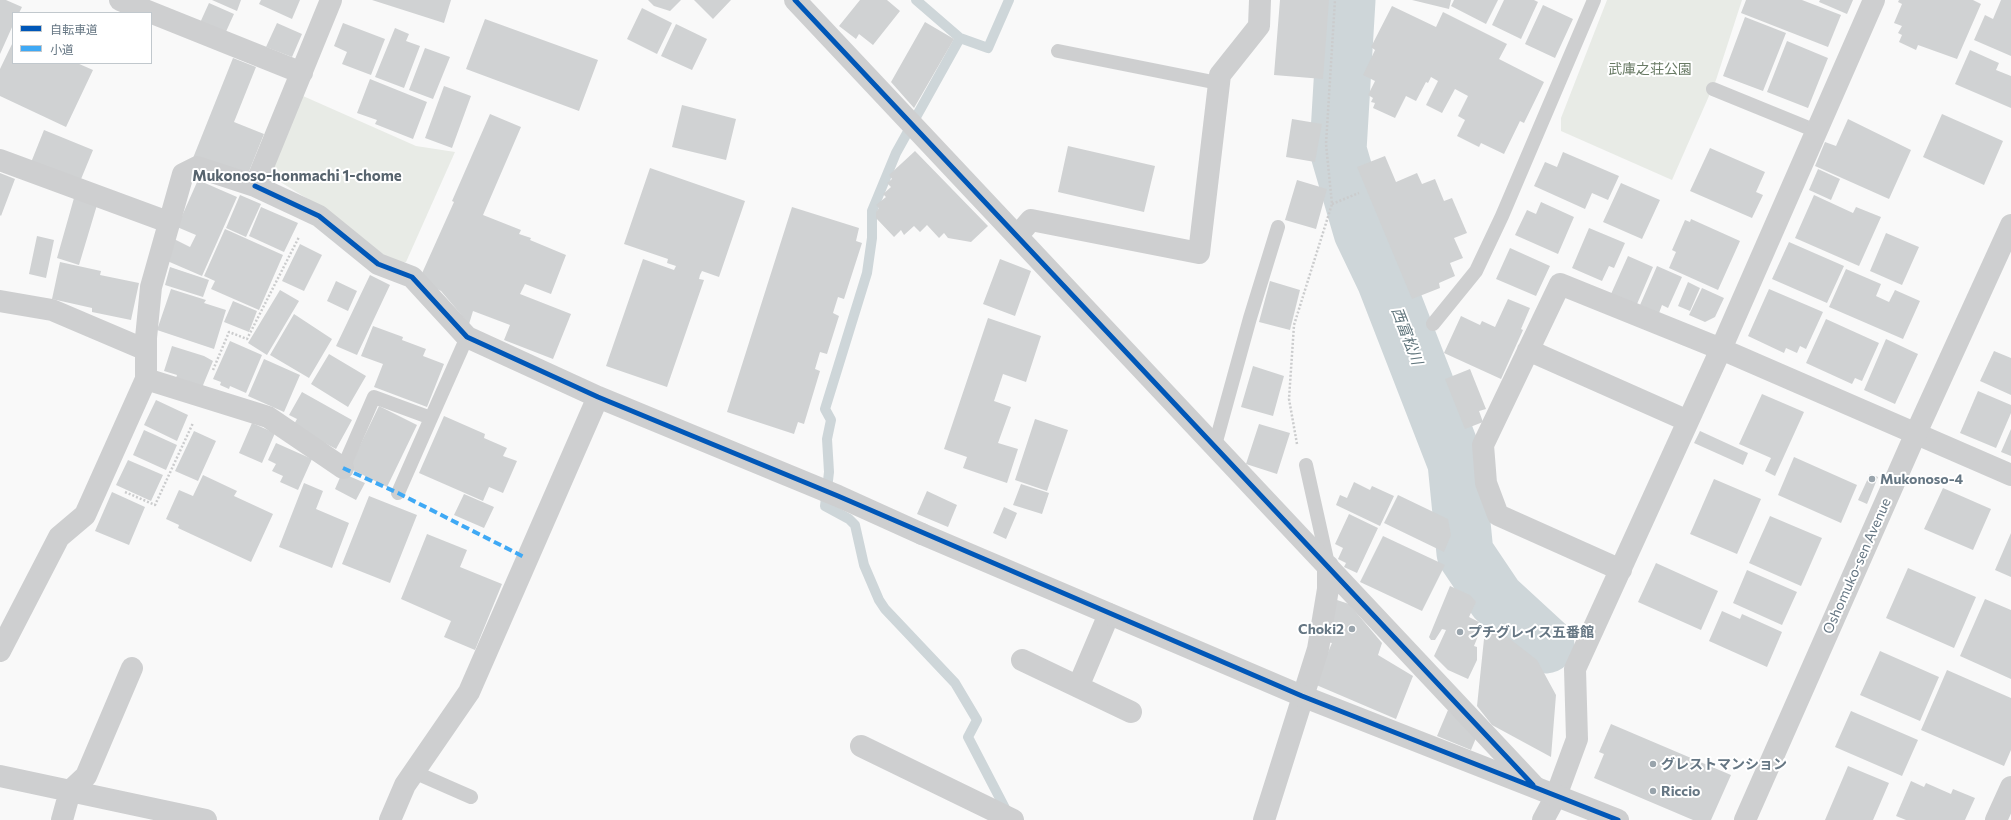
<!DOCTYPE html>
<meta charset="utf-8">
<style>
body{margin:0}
#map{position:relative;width:2011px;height:820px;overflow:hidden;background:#f9f9f9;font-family:Commissioner,"Noto Sans JP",sans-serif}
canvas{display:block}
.legend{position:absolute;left:12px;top:12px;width:140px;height:52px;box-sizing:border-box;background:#fff;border:1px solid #c1c8cd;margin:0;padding:5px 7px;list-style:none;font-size:12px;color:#657683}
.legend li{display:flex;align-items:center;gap:8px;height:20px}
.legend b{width:20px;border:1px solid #c1c8cd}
</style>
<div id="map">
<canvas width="2011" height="820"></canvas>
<ul class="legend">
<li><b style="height:5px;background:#0057b8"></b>自転車道</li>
<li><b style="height:5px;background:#3fa9f5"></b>小道</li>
</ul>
</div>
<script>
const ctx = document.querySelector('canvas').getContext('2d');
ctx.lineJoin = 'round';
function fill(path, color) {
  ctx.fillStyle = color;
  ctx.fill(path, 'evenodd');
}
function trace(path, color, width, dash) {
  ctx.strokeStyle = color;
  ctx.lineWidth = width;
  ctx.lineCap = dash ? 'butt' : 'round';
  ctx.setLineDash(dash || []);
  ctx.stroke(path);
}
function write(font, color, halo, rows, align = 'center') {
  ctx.font = font + ' Commissioner,"Noto Sans JP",sans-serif';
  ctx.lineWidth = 4;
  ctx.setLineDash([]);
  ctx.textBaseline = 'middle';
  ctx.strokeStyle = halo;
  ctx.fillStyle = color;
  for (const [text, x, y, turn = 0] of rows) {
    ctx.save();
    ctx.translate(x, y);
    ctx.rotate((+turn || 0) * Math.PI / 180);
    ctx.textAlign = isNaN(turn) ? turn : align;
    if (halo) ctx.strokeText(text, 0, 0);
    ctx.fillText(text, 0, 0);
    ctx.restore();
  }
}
fill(new Path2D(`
 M 1607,0 L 1742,0 L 1716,80 L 1672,180 L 1561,131 L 1561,118 Z
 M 303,96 L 416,146 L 455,152 L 406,262 L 399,264 L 383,256 L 335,216 L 274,178 L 271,169 Z`), '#e8ebe6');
trace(new Path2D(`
 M 916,0 L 960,38
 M 1007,812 L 968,737 L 977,720 L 955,683 L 885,609 L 879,600 L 864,565 L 855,525 L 849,519 L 825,506 L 829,472 L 827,439 L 831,420 L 825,409 L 867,273 L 872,238 L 872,211 L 896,153 L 960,38 L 988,48 L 1009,0`), '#ced6d9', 10);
trace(new Path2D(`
 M 1347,0 L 1338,150 L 1362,232 L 1385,280 L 1456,463 L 1465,553 L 1496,599 L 1546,645`), '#ced6d9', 57);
fill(new Path2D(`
 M 0,0 L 6,0 L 22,7 L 19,13 L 13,13 L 13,25 L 0,54 Z
 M 212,0 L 241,0 L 237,11 Z
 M 261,0 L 300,0 L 292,19 L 259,4 Z
 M 372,0 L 451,0 L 444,23 Z
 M 648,0 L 681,0 L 670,11 L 654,6 Z
 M 694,0 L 731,0 L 713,19 Z
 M 860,0 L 887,0 L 900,11 L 873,45 L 859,34 L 856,39 L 839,26 Z
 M 1280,0 L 1329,0 L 1323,79 L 1274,75 Z
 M 1412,0 L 1451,0 L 1449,9 Z
 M 1454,0 L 1498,0 L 1486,24 L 1451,6 Z
 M 1504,0 L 1534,0 L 1538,2 L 1521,39 L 1492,25 Z
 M 1746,0 L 1802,0 L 1841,15 L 1828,47 L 1741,13 Z
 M 1820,0 L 1853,0 L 1847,14 L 1819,2 Z
 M 1899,0 L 1973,0 L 1981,4 L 1957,59 L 1918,45 L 1916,50 L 1899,42 L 1902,35 L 1898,33 L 1902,26 L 1894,23 L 1902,4 L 1898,2 Z
 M 2001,0 L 2011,0 L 2011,56 L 1974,40 L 1985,15 L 1993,19 Z
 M 209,3 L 234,14 L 224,36 L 199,25 Z
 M 1543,5 L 1573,19 L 1555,58 L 1525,44 Z
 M 1392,6 L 1436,27 L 1443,12 L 1507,44 L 1499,59 L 1544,82 L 1524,123 L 1520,121 L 1504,154 L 1481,143 L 1479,147 L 1457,136 L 1465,120 L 1458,116 L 1468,96 L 1455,89 L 1442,113 L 1426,105 L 1438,81 L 1431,77 L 1428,83 L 1426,82 L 1416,101 L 1406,96 L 1395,118 L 1373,108 L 1375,103 L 1371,102 L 1373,98 L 1368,95 L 1375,81 L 1363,75 L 1375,50 L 1371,47 Z
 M 642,8 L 672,23 L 657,54 L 627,39 Z
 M 1745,17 L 1786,33 L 1763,91 L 1723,76 Z
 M 485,19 L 598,60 L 579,111 L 466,69 Z
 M 925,22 L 954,39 L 914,108 L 891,82 Z
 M 277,23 L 302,34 L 292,57 L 266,47 Z
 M 343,23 L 385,39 L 371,75 L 342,64 L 347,52 L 334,46 Z
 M 676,24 L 707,39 L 692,70 L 661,56 Z
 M 395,28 L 409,34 L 406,41 L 420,46 L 404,88 L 375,77 Z
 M 1787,41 L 1828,58 L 1808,108 L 1767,92 Z
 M 13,42 L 13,63 L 77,63 L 93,70 L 66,127 L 0,96 L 0,69 Z
 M 425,48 L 450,57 L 433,99 L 409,90 Z
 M 1970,50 L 1999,63 L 1996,70 L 2011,76 L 2011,108 L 1955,84 Z
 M 233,58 L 256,67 L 234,122 L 264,134 L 246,179 L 193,158 Z
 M 370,79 L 427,102 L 413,139 L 375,124 L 377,120 L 357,113 Z
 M 444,86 L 471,96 L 452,148 L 425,138 Z
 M 682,105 L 736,119 L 726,160 L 672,147 Z
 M 490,114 L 521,127 L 483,215 L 521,230 L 519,234 L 531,238 L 530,240 L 566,255 L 551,294 L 525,284 L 520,294 L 571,314 L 553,359 L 504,340 L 510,325 L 473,311 L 469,324 L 441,291 L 419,280 L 454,202 L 452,201 Z
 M 1942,114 L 2003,141 L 1984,185 L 1923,157 Z
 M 1292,119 L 1322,124 L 1315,162 L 1286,157 Z
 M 1848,119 L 1911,150 L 1889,199 L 1815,166 L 1825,142 L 1836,146 Z
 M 44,130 L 93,150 L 79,184 L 30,165 Z
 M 1068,146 L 1155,166 L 1144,212 L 1058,192 Z
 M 1710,148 L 1765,172 L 1756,192 L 1763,195 L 1752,218 L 1690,191 Z
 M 915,151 L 988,226 L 971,242 L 948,238 L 944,233 L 939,238 L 927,225 L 920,232 L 914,226 L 904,235 L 901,230 L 894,237 L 876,218 L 876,212 L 879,208 L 876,205 L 886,197 L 883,194 L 891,187 L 887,183 L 892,179 L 889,175 Z
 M 1563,152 L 1619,176 L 1608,200 L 1592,193 L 1585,209 L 1534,186 L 1545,162 L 1557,167 Z
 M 1385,156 L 1396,182 L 1417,173 L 1422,184 L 1435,179 L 1444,201 L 1452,198 L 1467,233 L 1454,238 L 1463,258 L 1450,263 L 1455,276 L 1439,283 L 1440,288 L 1412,299 L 1357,167 Z
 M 650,168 L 745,201 L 719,277 L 702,271 L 700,275 L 699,279 L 704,280 L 667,387 L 606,366 L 643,259 L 674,270 L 676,266 L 667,263 L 668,259 L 624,244 Z
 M 1818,169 L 1840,179 L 1831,200 L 1809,190 Z
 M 0,173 L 15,179 L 1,216 L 0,215 Z
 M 198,180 L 237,197 L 202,276 L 165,260 L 174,239 L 190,247 L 196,235 L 177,227 Z
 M 1297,180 L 1327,189 L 1316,229 L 1285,220 Z
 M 1621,183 L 1660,200 L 1642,239 L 1603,222 Z
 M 240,195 L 261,204 L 246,237 L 226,228 Z
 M 1814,195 L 1853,213 L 1856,207 L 1881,217 L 1859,266 L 1795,238 Z
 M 74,198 L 97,205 L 79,265 L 57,258 Z
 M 1541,202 L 1574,217 L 1558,254 L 1515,235 L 1527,210 L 1536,214 Z
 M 261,207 L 298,223 L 284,252 L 249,236 Z
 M 792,207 L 859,228 L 856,241 L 862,243 L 844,299 L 838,297 L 833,313 L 839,316 L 827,354 L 820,352 L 815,369 L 820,371 L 804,424 L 798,422 L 794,434 L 727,412 Z
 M 1691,219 L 1740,241 L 1718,290 L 1669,268 L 1676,252 L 1672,250 L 1685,220 L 1690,222 Z
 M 1589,228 L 1625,243 L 1614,268 L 1609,266 L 1602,281 L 1572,268 Z
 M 225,229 L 283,255 L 259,310 L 211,289 L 215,281 L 204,276 Z
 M 1886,233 L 1919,247 L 1902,285 L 1870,271 Z
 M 37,236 L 54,240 L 46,278 L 29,274 Z
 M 1789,242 L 1844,266 L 1827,303 L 1772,279 Z
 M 300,244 L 322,255 L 304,291 L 282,281 Z
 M 1510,248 L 1550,266 L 1536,296 L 1496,279 Z
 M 1628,256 L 1653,267 L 1637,304 L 1611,294 Z
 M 1000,259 L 1031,271 L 1015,316 L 983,304 Z
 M 60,262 L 101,271 L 100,275 L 139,283 L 131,320 L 92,312 L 92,308 L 52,299 Z
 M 1657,266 L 1682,277 L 1668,308 L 1662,305 L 1659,313 L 1640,305 Z
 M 170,267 L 209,280 L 203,297 L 165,285 Z
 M 1846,269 L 1881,284 L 1876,296 L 1889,302 L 1895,290 L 1920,301 L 1903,339 L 1829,307 Z
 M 370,275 L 390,285 L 357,355 L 336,346 Z
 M 336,281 L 357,291 L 348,311 L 327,301 Z
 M 1270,281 L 1300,290 L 1290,330 L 1259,322 Z
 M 1688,282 L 1700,288 L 1690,311 L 1678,306 Z
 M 1702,288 L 1724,298 L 1715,317 L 1705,322 L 1689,315 Z
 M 171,289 L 206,300 L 204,303 L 226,310 L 214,349 L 157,330 Z
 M 1769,289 L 1823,312 L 1806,349 L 1800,346 L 1797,353 L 1786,348 L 1784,353 L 1748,336 Z
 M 280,290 L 299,301 L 267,355 L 248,343 Z
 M 1508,299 L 1530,308 L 1521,329 L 1523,330 L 1501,379 L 1444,353 L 1461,316 L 1480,325 L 1482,321 L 1495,327 Z
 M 233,301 L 257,311 L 249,332 L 224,322 Z
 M 294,314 L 332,339 L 309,378 L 270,355 Z
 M 988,318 L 1041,336 L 1026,382 L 1003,374 L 994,401 L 1011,407 L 998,443 L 1018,449 L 1007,483 L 963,468 L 967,457 L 944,449 Z
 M 1826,319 L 1879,343 L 1862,381 L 1855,378 L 1852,384 L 1806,363 Z
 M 373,326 L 403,337 L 402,340 L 426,349 L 423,356 L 444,364 L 427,407 L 374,387 L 383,364 L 361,356 Z
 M 1886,339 L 1918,354 L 1895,404 L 1864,390 Z
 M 230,341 L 262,355 L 246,393 L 230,386 L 229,389 L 220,385 L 221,382 L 213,379 Z
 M 172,346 L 204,356 L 213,361 L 201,390 L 174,384 L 177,375 L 164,371 Z
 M 1994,351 L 2011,358 L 2011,395 L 1980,381 Z
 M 329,354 L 366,376 L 348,407 L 311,384 Z
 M 264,359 L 300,375 L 284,412 L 248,396 Z
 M 1253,366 L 1284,376 L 1273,416 L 1241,407 Z
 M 1470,369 L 1486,409 L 1479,411 L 1483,422 L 1465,429 L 1445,379 Z
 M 1978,391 L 2011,405 L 2011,413 L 1996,448 L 1960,433 Z
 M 302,392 L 352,420 L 336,449 L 293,426 L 297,419 L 289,415 Z
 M 1762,394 L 1804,412 L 1775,476 L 1765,471 L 1771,458 L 1739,444 Z
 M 156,400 L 188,415 L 177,441 L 144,425 Z
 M 379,406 L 417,425 L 387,487 L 349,468 Z
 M 444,416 L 485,434 L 484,438 L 507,448 L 503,456 L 517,461 L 503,493 L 489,487 L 483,501 L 419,473 Z
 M 1035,419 L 1068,430 L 1047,491 L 1015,480 Z
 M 252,423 L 275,433 L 262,463 L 239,453 Z
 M 1259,424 L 1290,433 L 1277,474 L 1246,464 Z
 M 2011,429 L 2011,456 L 2001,452 Z
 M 144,430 L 177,445 L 166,470 L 133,455 Z
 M 194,431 L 216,441 L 198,481 L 175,471 Z
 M 1700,431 L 1748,453 L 1743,465 L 1694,443 Z
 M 276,443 L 312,459 L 298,490 L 280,482 L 283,476 L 272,471 L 276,464 L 268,460 Z
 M 1794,457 L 1857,485 L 1841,523 L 1778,495 Z
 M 128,460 L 163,475 L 151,501 L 116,485 Z
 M 342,473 L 365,483 L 356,500 L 335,489 Z
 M 1870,474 L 1878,477 L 1867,504 L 1858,500 Z
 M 203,475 L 237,491 L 234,496 L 273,514 L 251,562 L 178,528 L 179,525 L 166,519 L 179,490 L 193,496 Z
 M 1714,479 L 1761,499 L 1737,554 L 1690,534 Z
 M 1354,482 L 1370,490 L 1372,486 L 1394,496 L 1380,526 L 1336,505 L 1340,495 L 1347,498 Z
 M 304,483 L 323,491 L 316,509 L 349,523 L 332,568 L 279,547 Z
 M 1021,484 L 1049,493 L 1042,514 L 1013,505 Z
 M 1943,488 L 1991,509 L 1973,550 L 1924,529 Z
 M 927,491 L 957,505 L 948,527 L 917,514 Z
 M 112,492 L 145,507 L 129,545 L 95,531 Z
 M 464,494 L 494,507 L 484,528 L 454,515 Z
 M 1398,495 L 1448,519 L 1451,535 L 1444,552 L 1384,523 Z
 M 369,496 L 417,515 L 390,583 L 342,564 Z
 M 1004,507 L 1017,513 L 1006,539 L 993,533 Z
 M 1349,514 L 1378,528 L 1357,573 L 1344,567 L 1346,563 L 1338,559 L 1343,548 L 1335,544 Z
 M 1770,516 L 1822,538 L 1801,586 L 1749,563 Z
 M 2011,533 L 2011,577 L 1995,570 Z
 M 427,534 L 467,550 L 460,567 L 502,584 L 475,650 L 444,637 L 451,621 L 401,599 Z
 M 1383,536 L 1445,565 L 1422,611 L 1360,582 Z
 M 1656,563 L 1718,591 L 1701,630 L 1638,602 Z
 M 1908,568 L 1976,597 L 1954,648 L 1886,618 Z
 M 1747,570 L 1797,592 L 1782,625 L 1733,603 Z
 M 1450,586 L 1470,595 L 1476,602 L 1469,617 L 1479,622 L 1474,634 L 1478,636 L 1474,646 L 1477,647 L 1477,660 L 1468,679 L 1448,670 L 1434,656 L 1446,630 L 1442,629 L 1435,640 L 1431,640 L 1429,637 Z
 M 1334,599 L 1349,604 L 1382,643 L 1378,655 L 1413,676 L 1396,719 L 1314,684 L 1332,643 L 1326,642 Z
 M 1985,599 L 2011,610 L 2011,679 L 1960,656 Z
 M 1722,611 L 1740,619 L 1742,614 L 1782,632 L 1767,667 L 1709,641 Z
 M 1492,625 L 1537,660 L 1556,695 L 1551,757 L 1492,725 L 1477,706 L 1484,639 Z
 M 1880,651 L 1939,677 L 1920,721 L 1860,695 Z
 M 1947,670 L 2011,698 L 2011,750 L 2004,766 L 1921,730 Z
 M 1448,710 L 1476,738 L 1471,750 L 1437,736 Z
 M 1851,711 L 1918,740 L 1902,776 L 1835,747 Z
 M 1611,724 L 1731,775 L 1711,820 L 1693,820 L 1594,778 L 1604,754 L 1599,752 Z
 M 1848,766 L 1889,783 L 1873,820 L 1825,820 Z
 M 1911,781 L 1924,787 L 1926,783 L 1951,794 L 1953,789 L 1975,798 L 1965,820 L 1906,820 L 1896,816 Z`), '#d0d2d3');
trace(new Path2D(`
 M 1332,204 L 1359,193
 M 213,370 L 229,332 L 247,339 L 299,237
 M 1297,444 L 1289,399 L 1294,325 L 1332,204 L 1326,144 L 1335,0
 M 125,492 L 155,505 L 193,423`), '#cbcccd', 2.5, [2, 2]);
trace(new Path2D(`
 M 1058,51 L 1218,83
 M 1713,89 L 1816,131
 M 1433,324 L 1476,271 L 1502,216 L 1594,0
 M 1215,445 L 1250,318 L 1278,227
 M 1306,465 L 1328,564
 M 343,468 L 374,397 L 431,418 L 467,337
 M 398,493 L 431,418
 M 414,772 L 471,797`), '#cecfd0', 14);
trace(new Path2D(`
 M 120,0 L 302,73
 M 795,0 L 1535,787
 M 0,160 L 168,222
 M 255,186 L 319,216 L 378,264 L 412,277 L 467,337 L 598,397 L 838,496 L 922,534
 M 1018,235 L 1031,220 L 1199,253 L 1220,75 L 1259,26 L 1260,0
 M 0,301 L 52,310 L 146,350
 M 1528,350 L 1688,421
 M 146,379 L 268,417 L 343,468
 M 1621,570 L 1498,515 L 1486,483 L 1483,445 L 1560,284 L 1721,349 L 2011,475
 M 0,651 L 59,537 L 85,515 L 146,379 L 146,338 L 151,287 L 183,174 L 197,167 L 255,186 L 331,0
 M 1022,660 L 1131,712
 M 1078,687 L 1109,614
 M 861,746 L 1013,820
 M 0,776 L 206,820
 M 62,820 L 70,791 L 86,776 L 132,668
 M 390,820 L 405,785 L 469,692 L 598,397
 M 1264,820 L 1318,649 L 1328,589 L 1328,566
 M 1543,820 L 1556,796 L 1577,739 L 1575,669 L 1721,349 L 1874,0
 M 1996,820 L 2011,787`), '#cecfd0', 22);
trace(new Path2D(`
 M 922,534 L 1302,696 L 1618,820
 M 1745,820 L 1916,433 L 2011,225`), '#cecfd0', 22);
trace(new Path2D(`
 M 343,468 L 398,493 L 526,558`), '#3fa9f5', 4, [8, 4]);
trace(new Path2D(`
 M 795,0 L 1533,785
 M 255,186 L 319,216 L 378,264 L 412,277 L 467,337 L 598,397 L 838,496 L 1302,696 L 1618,820`), '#0057b8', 5);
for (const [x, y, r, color] of [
 [1872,479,4,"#99a4ac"],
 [1352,629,4,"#99a4ac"],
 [1460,632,4,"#99a4ac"],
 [1653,764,4,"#99a4ac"],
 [1653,791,4,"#99a4ac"]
]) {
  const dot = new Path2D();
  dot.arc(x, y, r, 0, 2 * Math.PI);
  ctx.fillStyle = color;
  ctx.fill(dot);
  trace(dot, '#fff', 1.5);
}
write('14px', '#687a64', '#fff', [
 ["武庫之荘公園",1650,69]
]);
write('bold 14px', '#657683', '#fff', [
 ["Mukonoso-4",1880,479],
 ["Choki2",1344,629,"right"],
 ["プチグレイス五番館",1468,632],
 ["グレストマンション",1661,764],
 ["Riccio",1661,791]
], 'left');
write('14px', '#657683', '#fff', [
 ["Oshomuko-sen Avenue",1857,566,-66]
]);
write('bold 15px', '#57646e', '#fff', [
 ["Mukonoso-honmachi 1-chome",297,176]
]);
write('italic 15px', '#60757c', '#fff', [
 ["西富松川",1407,336,69]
]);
</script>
